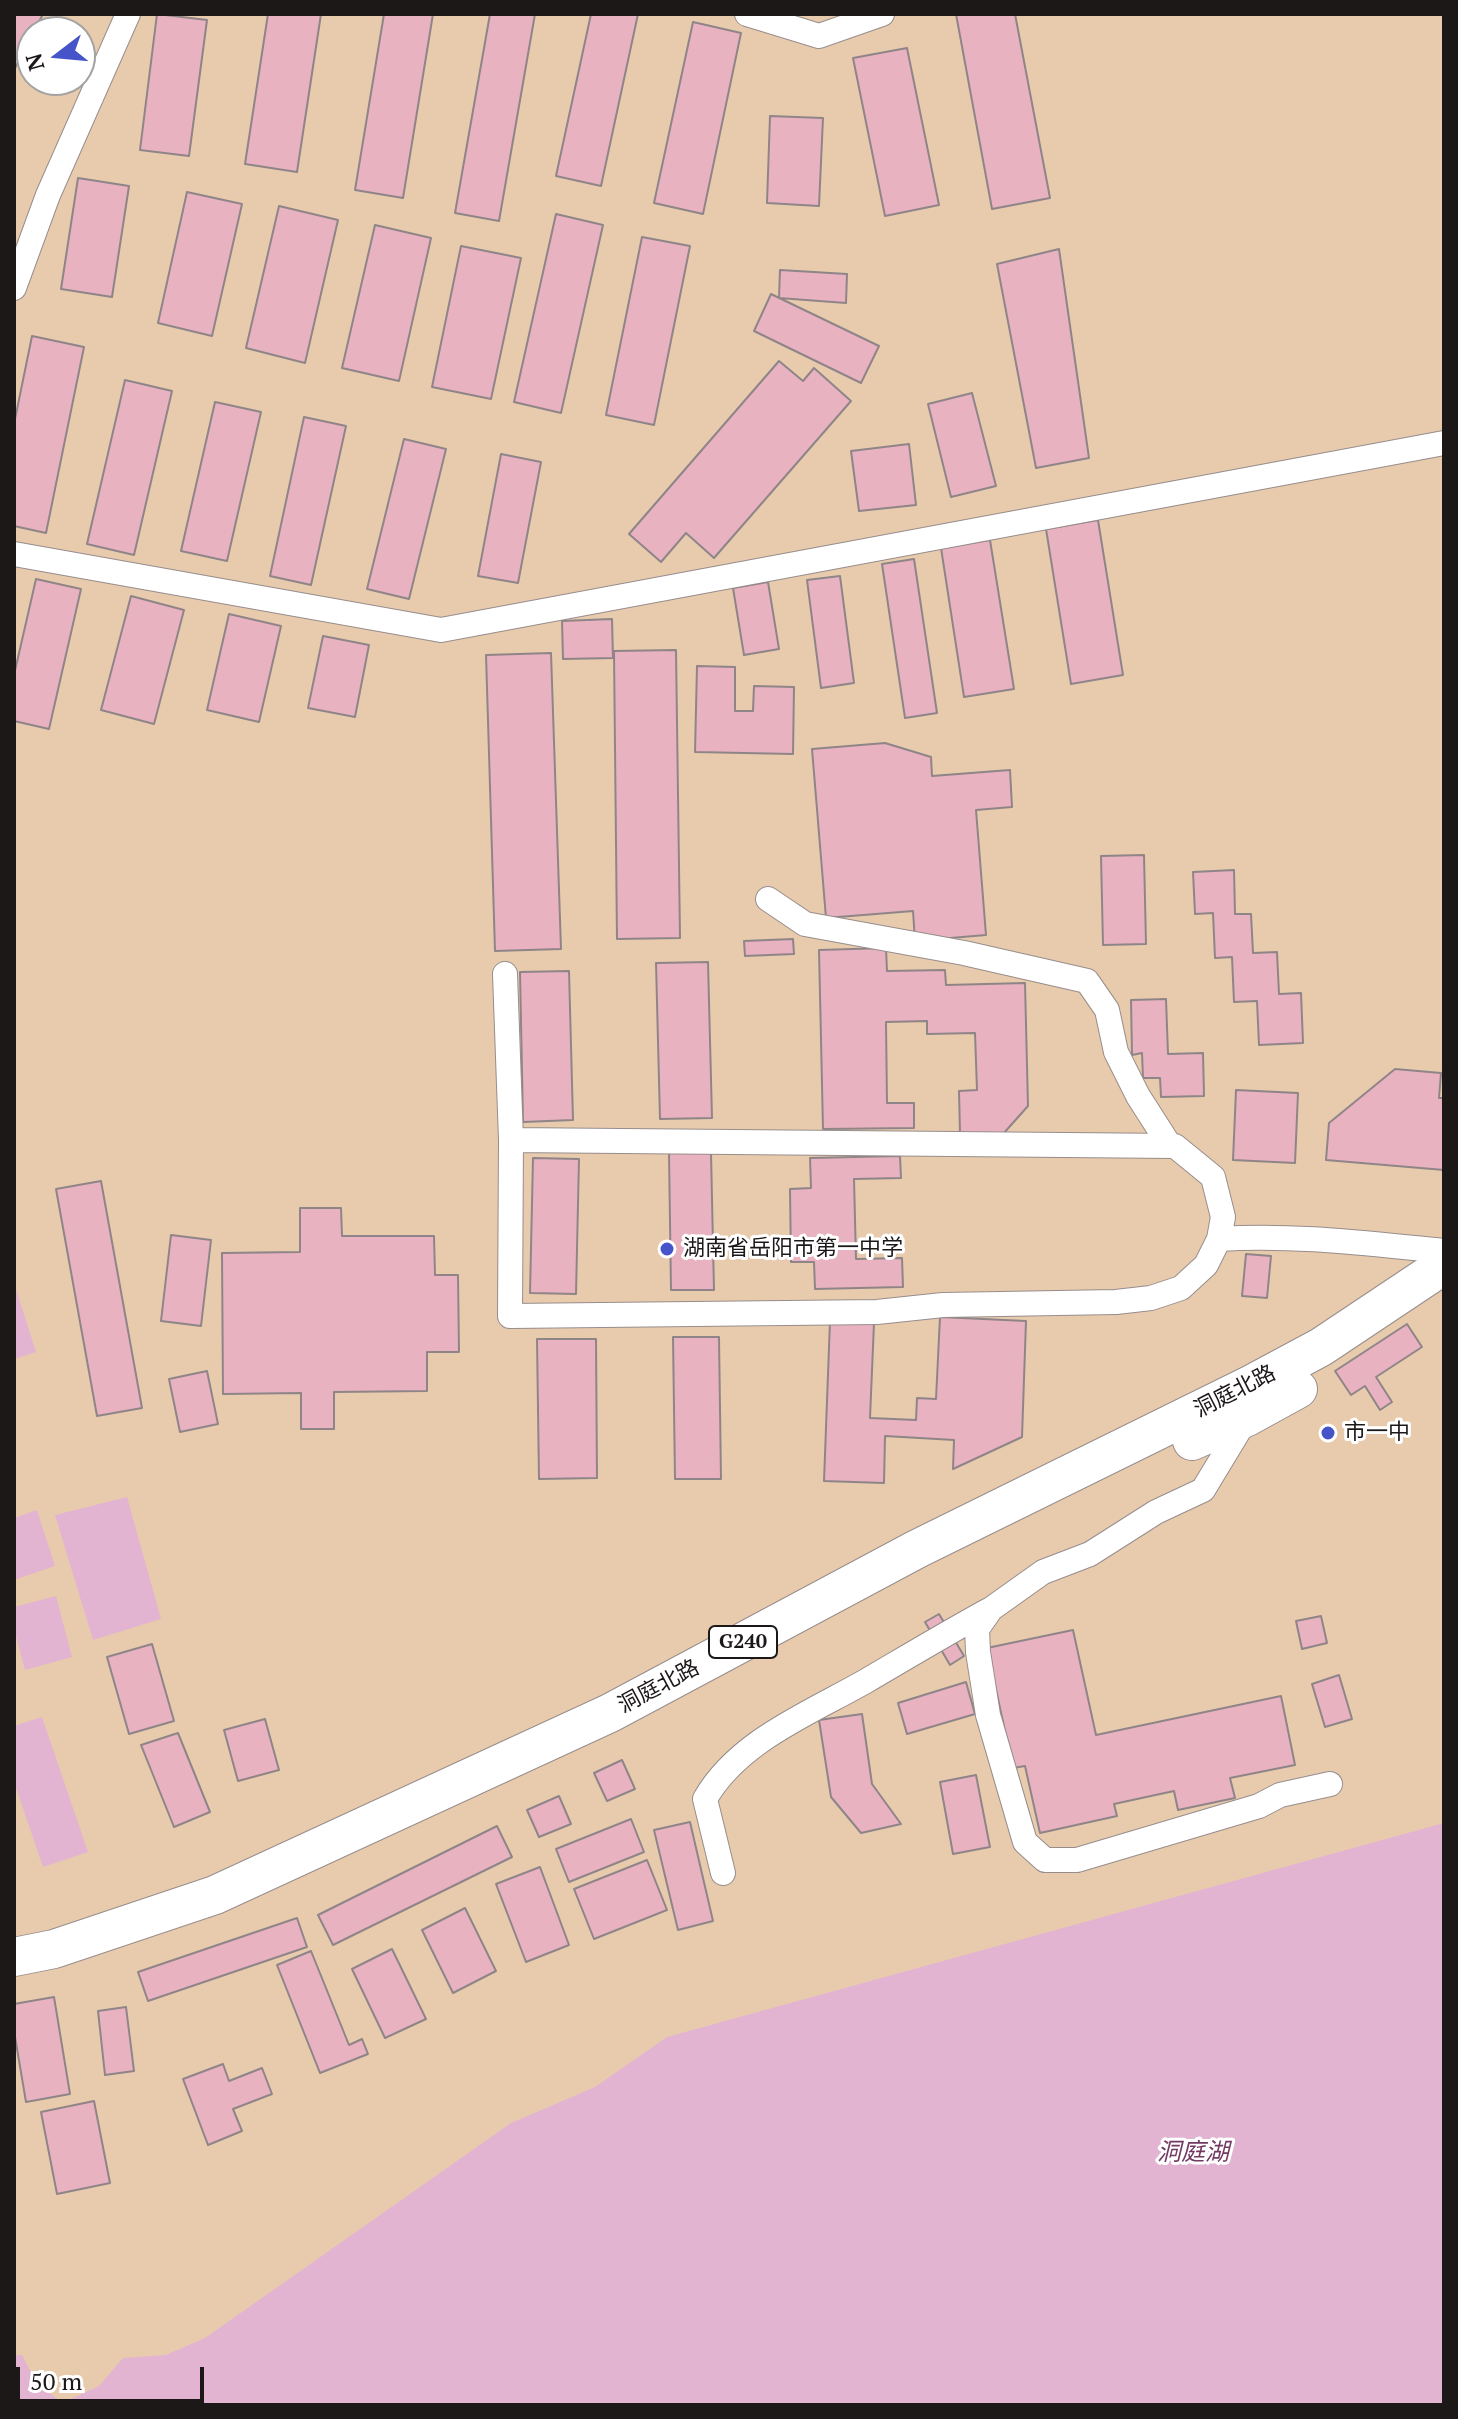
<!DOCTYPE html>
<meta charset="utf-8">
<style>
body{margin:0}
#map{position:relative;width:1458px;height:2419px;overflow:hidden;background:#e8dedd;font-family:"PT Serif",serif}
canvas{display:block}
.frame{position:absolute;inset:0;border:16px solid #1c1818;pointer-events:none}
.north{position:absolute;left:16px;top:16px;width:80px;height:80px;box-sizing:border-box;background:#fff;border:2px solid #a4a3a3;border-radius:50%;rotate:254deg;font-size:22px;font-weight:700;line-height:32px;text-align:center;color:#1c1818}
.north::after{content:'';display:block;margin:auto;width:28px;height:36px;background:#4555c9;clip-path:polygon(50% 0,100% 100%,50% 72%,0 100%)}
.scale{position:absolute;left:16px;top:2367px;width:188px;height:36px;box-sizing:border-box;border:4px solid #1c1818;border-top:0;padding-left:10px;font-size:24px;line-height:28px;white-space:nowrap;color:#1c1818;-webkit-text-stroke:6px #fff;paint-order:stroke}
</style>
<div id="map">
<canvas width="1458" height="2419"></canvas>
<div class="frame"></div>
<div class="north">N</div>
<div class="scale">50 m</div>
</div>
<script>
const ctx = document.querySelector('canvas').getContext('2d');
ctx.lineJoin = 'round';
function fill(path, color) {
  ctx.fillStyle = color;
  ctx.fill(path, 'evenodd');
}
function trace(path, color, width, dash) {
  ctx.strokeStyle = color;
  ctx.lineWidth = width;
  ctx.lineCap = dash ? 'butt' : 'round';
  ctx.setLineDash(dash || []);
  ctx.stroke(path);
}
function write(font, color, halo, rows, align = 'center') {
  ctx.font = font + ' "PT Serif","Noto Sans SC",serif';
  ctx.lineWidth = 6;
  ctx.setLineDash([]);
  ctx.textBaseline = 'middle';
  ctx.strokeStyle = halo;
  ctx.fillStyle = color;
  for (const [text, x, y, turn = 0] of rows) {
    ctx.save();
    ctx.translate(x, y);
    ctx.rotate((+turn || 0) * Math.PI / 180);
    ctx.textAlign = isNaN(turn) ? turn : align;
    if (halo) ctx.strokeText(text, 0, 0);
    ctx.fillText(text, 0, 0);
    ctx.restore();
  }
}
fill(new Path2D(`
 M 14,14 L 1444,14 L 1444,2405 L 14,2405 ZM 32,32 L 80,32 L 80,80 L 32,80 Z`), '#e8cbad');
fill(new Path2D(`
 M 14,1283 L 36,1352 L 14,1359 Z
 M 127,1497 L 161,1619 L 93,1640 L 55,1515 Z
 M 37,1510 L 55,1566 L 14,1580 L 14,1518 Z
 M 56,1596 L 72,1657 L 25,1670 L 14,1629 L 14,1607 Z
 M 42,1717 L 88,1852 L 43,1867 L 14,1782 L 14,1726 Z
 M 1444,1823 L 1444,2405 L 14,2405 L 14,2355 L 22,2355 L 36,2382 L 62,2403 L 99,2386 L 123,2358 L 166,2355 L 205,2338 L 511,2123 L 595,2087 L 667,2037 Z`), '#e2b4d2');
const building = new Path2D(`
 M 14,14 L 43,14 L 14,70 Z
 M 157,14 L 207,20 L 189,156 L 140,150 Z
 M 268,14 L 321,14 L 297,172 L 245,164 Z
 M 384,14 L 433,14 L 403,198 L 355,190 Z
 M 490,14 L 535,14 L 499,221 L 455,213 Z
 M 591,14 L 638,14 L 601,186 L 556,176 Z
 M 956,14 L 1015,14 L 1050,198 L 992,209 Z
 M 693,22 L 741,33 L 703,214 L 654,203 Z
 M 907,48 L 939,205 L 885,216 L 853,58 Z
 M 770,116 L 823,118 L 819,206 L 767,203 Z
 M 78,178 L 129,186 L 112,297 L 61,289 Z
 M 187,192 L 242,204 L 212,336 L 158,323 Z
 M 279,206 L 338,220 L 305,363 L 246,348 Z
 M 556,214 L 603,225 L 561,413 L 514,402 Z
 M 375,225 L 431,238 L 399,381 L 342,368 Z
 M 642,237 L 690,246 L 654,425 L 606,415 Z
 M 461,246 L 521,258 L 491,399 L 432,387 Z
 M 1059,249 L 1089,458 L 1036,468 L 997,264 Z
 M 780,270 L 847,274 L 846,303 L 779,298 Z
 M 771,294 L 879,346 L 861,383 L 754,331 Z
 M 32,336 L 84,347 L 46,533 L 14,526 L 14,424 Z
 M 779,361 L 803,381 L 814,368 L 851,401 L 714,558 L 686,533 L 661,562 L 629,534 Z
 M 125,380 L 172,391 L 134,555 L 87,544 Z
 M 972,393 L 996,486 L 951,497 L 928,404 Z
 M 215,402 L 261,412 L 227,561 L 181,551 Z
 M 304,417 L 346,426 L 311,585 L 270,576 Z
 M 404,439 L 446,449 L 409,599 L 367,589 Z
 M 909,444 L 916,505 L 859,511 L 851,451 Z
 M 501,454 L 541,462 L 518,583 L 478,576 Z
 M 1098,520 L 1123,675 L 1071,684 L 1046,529 Z
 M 990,540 L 1014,689 L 964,697 L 941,548 Z
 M 914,559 L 937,713 L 905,718 L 882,564 Z
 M 840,576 L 854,683 L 821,688 L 807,580 Z
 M 36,579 L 81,589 L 49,729 L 14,721 L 14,675 Z
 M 768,582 L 779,649 L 744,655 L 733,588 Z
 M 131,596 L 184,610 L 154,724 L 101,710 Z
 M 229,614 L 281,626 L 259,722 L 207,710 Z
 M 612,619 L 613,658 L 563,659 L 562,621 Z
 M 323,636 L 369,645 L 355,717 L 308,708 Z
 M 676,650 L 680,938 L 617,939 L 614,651 Z
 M 551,653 L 561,949 L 495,951 L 486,655 Z
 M 697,666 L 735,667 L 735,711 L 753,711 L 754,686 L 794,687 L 793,754 L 695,752 Z
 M 885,743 L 931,757 L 932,776 L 1010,770 L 1012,807 L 976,810 L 986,935 L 915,941 L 913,911 L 826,918 L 812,749 Z
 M 1144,855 L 1146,944 L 1103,945 L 1101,856 Z
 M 1234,870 L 1235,914 L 1251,914 L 1253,953 L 1277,952 L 1279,994 L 1301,993 L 1303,1043 L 1259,1045 L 1257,1001 L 1234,1002 L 1232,957 L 1215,958 L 1213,913 L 1195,914 L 1193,872 Z
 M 793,939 L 794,954 L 745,956 L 744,941 Z
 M 886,948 L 887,971 L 945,970 L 946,985 L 1025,983 L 1028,1106 L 1003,1134 L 960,1134 L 959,1091 L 977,1090 L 975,1033 L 927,1034 L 927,1021 L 886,1022 L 887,1103 L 914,1103 L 914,1128 L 823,1129 L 819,950 Z
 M 708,962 L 712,1118 L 660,1119 L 656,963 Z
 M 569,971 L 573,1120 L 523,1122 L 520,972 Z
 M 1166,999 L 1168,1054 L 1203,1053 L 1204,1096 L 1161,1097 L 1160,1078 L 1143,1078 L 1142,1053 L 1132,1055 L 1131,1000 Z
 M 1395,1069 L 1441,1073 L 1439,1098 L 1444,1098 L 1444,1170 L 1326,1160 L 1329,1123 Z
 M 1236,1090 L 1298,1093 L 1295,1163 L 1233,1160 Z
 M 669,1153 L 711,1153 L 714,1290 L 671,1290 Z
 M 900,1156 L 901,1178 L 854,1179 L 856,1259 L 902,1258 L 903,1287 L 815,1289 L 814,1262 L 791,1262 L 790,1189 L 811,1188 L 810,1158 Z
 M 533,1158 L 579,1159 L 576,1294 L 530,1293 Z
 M 101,1181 L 142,1408 L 97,1416 L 56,1189 Z
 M 300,1208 L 341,1208 L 342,1236 L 434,1236 L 435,1275 L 458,1275 L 459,1352 L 427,1352 L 427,1391 L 334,1392 L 334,1429 L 301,1429 L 301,1393 L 223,1394 L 222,1253 L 300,1252 Z
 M 171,1235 L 211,1240 L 201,1326 L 161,1321 Z
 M 1246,1254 L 1271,1256 L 1267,1298 L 1242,1296 Z
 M 940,1317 L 1026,1321 L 1022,1437 L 953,1469 L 954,1440 L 885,1436 L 884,1483 L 824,1481 L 830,1321 L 874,1323 L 870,1418 L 916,1420 L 917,1398 L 936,1399 Z
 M 1407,1324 L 1422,1347 L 1376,1377 L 1392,1402 L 1380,1410 L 1365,1386 L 1351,1395 L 1335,1371 Z
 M 673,1337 L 719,1337 L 721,1479 L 675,1479 Z
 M 537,1339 L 596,1339 L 597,1478 L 539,1479 Z
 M 207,1371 L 218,1424 L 180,1432 L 169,1379 Z
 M 939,1614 L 964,1656 L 950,1665 L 925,1622 Z
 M 1321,1616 L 1327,1643 L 1302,1649 L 1296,1621 Z
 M 1073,1630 L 1096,1735 L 1281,1696 L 1295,1765 L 1230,1778 L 1235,1798 L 1178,1810 L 1174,1791 L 1114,1804 L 1117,1816 L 1040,1833 L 1025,1766 L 1013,1768 L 987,1648 Z
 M 152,1644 L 174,1721 L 129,1734 L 107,1657 Z
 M 1339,1675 L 1352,1719 L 1325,1727 L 1312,1684 Z
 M 966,1682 L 975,1714 L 907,1734 L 898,1703 Z
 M 862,1714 L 872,1784 L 901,1824 L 861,1833 L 831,1797 L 819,1720 Z
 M 265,1719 L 279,1770 L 238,1781 L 224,1730 Z
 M 178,1733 L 210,1812 L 174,1827 L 141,1745 Z
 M 622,1760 L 635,1789 L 607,1801 L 594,1773 Z
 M 976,1775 L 990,1847 L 953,1854 L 940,1782 Z
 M 559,1796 L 571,1824 L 539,1837 L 527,1810 Z
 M 631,1819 L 644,1852 L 569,1882 L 556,1849 Z
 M 690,1822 L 713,1921 L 678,1930 L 654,1830 Z
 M 497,1826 L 512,1857 L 333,1945 L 318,1915 Z
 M 647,1860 L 667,1910 L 594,1939 L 574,1889 Z
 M 540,1867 L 569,1945 L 526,1962 L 496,1884 Z
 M 465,1908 L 496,1971 L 453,1993 L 422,1930 Z
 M 297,1918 L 307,1947 L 148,2001 L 138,1972 Z
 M 392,1949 L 426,2019 L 385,2038 L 352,1969 Z
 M 311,1951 L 349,2045 L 362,2039 L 368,2054 L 320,2073 L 277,1965 Z
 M 54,1997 L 70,2094 L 26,2102 L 14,2031 L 14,2004 Z
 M 126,2007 L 134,2071 L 105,2075 L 98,2011 Z
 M 223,2064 L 229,2081 L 262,2068 L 272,2094 L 233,2109 L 242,2131 L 208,2145 L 183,2079 Z
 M 94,2101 L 110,2183 L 57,2194 L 41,2112 Z`);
fill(building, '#e9b2c0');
trace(building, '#8f8588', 2);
const minor = new Path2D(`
 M 747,14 L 819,36 L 882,14
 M 14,288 L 48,195 L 128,14
 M 14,554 L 441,630 L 1444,443
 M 768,899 L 805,924 L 964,953 L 1087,981 L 1107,1010 L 1116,1052 L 1138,1096 L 1170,1146
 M 505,974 L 511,1140 L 510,1316 L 877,1312 L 943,1305 L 1116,1302 L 1151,1298 L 1181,1288 L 1206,1265 L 1219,1239 C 1294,1234 1370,1244 1444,1251
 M 511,1140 L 1175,1146 L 1213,1177 L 1223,1217 L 1219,1239
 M 1246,1419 L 1203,1490 L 1156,1512 L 1090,1554 L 1043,1572 L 991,1609 L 977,1629 L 978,1652 L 988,1715 L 1025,1842 L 1045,1860 L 1077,1860 L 1259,1806 L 1280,1795 L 1330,1784
 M 723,1873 L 705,1799 C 738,1741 810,1713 866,1681 C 907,1657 947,1633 989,1610`);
const primary = new Path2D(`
 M 1192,1441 L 1247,1417 L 1298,1389
 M 14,1957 L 54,1949 L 215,1895 L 610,1713 L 917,1549 L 1252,1384 L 1321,1347 L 1444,1265`);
trace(minor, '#978d8c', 26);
trace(primary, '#978d8c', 40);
trace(minor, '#fff', 24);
trace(primary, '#fff', 38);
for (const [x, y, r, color] of [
 [667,1249,8,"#4555c9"],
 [1328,1433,8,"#4555c9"]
]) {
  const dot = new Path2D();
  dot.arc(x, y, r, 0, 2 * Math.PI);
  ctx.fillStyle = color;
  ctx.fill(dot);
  trace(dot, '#fff', 3);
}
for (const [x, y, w] of [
 [743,1642,68]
]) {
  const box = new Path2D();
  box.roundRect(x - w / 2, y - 16, w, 32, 6);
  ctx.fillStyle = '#fff';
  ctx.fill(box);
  trace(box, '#1c1818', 2);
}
write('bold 20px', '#1c1818', null, [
 ["G240",743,1642]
]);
write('22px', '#1c1818', '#fff', [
 ["湖南省岳阳市第一中学",683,1249],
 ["市一中",1344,1433]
], 'left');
write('22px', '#1c1818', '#fff', [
 ["洞庭北路",1235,1392,-27],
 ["洞庭北路",659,1687,-28]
]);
write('italic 24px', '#733a62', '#fff', [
 ["洞庭湖",1193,2153]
]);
</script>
